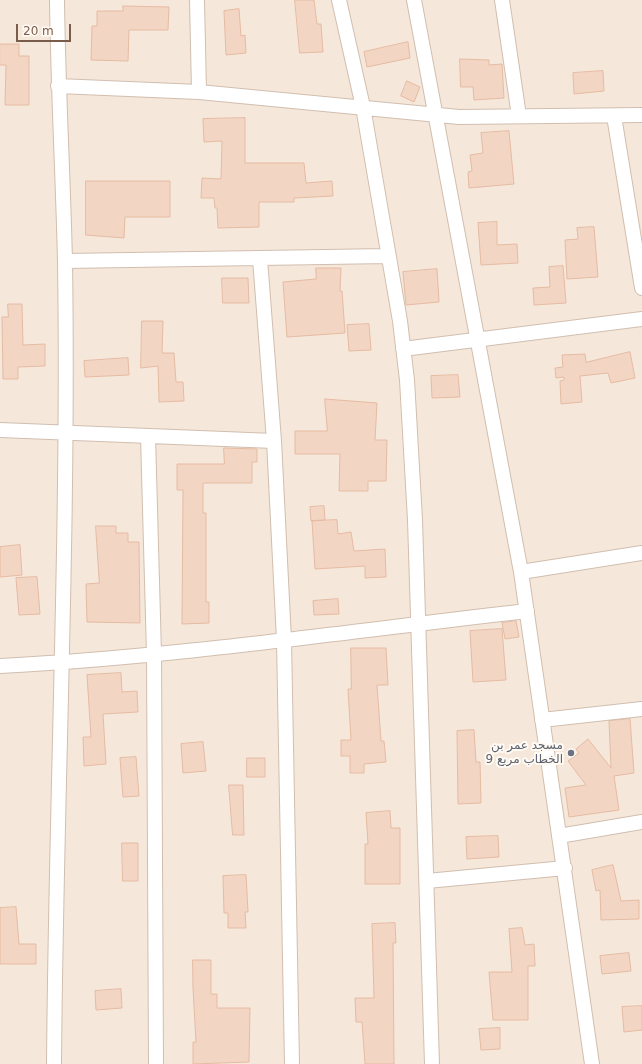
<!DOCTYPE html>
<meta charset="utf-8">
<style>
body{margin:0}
#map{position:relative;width:642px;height:1064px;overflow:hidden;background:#fdf6ec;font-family:"DejaVu Sans",sans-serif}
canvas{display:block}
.scale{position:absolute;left:16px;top:24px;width:55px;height:18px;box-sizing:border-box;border:2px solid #7a5c4d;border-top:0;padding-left:5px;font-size:12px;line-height:14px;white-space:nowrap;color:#7a5c4d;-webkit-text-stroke:3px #fffaf3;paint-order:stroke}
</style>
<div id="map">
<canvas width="642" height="1064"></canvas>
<div class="scale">20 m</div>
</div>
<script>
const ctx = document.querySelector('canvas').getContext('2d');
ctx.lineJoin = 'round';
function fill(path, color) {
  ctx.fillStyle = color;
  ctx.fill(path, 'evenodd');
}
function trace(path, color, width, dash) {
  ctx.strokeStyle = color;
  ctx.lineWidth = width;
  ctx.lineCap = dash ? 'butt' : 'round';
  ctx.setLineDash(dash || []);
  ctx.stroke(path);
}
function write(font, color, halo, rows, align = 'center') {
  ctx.font = font + ' "DejaVu Sans","Noto Naskh Arabic",sans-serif';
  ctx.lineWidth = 4;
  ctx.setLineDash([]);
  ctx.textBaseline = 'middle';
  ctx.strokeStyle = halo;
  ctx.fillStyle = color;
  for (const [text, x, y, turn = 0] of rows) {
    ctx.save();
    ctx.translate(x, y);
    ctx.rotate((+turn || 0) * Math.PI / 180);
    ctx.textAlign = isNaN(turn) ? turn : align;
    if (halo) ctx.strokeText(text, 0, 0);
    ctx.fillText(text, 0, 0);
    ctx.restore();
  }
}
fill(new Path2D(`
 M 0,0 L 642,0 L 642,1064 L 0,1064 Z`), '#f5e8da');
const building = new Path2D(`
 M 295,0 L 314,0 L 317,24 L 321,24 L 323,52 L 300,53 Z
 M 123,6 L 169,7 L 168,30 L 129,30 L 128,61 L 91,60 L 92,26 L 97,26 L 97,11 L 123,11 Z
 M 239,9 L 241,36 L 245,35 L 246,53 L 226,55 L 224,11 Z
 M 408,42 L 410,58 L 367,67 L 364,52 Z
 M 0,44 L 19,44 L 19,56 L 29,56 L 29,105 L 5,105 L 6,65 L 0,65 Z
 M 460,59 L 489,60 L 489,65 L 502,64 L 504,98 L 474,100 L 473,87 L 461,87 Z
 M 603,71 L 604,91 L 574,94 L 573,73 Z
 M 407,81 L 420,87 L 414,102 L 401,96 Z
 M 245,118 L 245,163 L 304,163 L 306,183 L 332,181 L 333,196 L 294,198 L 294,202 L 259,202 L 259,227 L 218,228 L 217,208 L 215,208 L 214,198 L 201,198 L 202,178 L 221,179 L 222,141 L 204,142 L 203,119 Z
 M 509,131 L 514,184 L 469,188 L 468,172 L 472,171 L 470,155 L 483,153 L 481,133 Z
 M 86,181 L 170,181 L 170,217 L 125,217 L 124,238 L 86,235 Z
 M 497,222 L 497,245 L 517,244 L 518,263 L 481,265 L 478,223 Z
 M 594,227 L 598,277 L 567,279 L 565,240 L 578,239 L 577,228 Z
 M 563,266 L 566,303 L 534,305 L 533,288 L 550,287 L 549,267 Z
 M 316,268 L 341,268 L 340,291 L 342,291 L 345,333 L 287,337 L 283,282 L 316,279 Z
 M 437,269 L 439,302 L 406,305 L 403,272 Z
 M 222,278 L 248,278 L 249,303 L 223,303 Z
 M 8,304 L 22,304 L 23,345 L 45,344 L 45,366 L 18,367 L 18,379 L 3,379 L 2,317 L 8,317 Z
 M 142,321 L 163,321 L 162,353 L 174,353 L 176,382 L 183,382 L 184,401 L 159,402 L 158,366 L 141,368 Z
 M 369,324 L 371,350 L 349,351 L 347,325 Z
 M 630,352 L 635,378 L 611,383 L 608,373 L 580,376 L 582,402 L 561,404 L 560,381 L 564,380 L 564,377 L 556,378 L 555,368 L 563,367 L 562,355 L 585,354 L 586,362 Z
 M 128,358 L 129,375 L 85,377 L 84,361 Z
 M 458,375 L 460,397 L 432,398 L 431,376 Z
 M 325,399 L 377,403 L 375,440 L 387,440 L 386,481 L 368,481 L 368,491 L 339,491 L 340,454 L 295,454 L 295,431 L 327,431 Z
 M 224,448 L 257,449 L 257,462 L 252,462 L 252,483 L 203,483 L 203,513 L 206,513 L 206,602 L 209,602 L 209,623 L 182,624 L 183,490 L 177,490 L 177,464 L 224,464 Z
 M 324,506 L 325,520 L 311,521 L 310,507 Z
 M 337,520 L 338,534 L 351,532 L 354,551 L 385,549 L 386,577 L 365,578 L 365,566 L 315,569 L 312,521 Z
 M 96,526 L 116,526 L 116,533 L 128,533 L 128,542 L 139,542 L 140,623 L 87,622 L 86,584 L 99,583 Z
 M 20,545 L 22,575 L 0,577 L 0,547 Z
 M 37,577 L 40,614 L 19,615 L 16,578 Z
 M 338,599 L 339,614 L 314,615 L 313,601 Z
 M 516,621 L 519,637 L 505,639 L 502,623 Z
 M 502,629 L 506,680 L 473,682 L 470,631 Z
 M 351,648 L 386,648 L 388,685 L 377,685 L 381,741 L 384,741 L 386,762 L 364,764 L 364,773 L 350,773 L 350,756 L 341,756 L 341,740 L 351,740 L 348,689 L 351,689 Z
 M 121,673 L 122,692 L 137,691 L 138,712 L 103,714 L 106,764 L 84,766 L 83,737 L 91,737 L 87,675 Z
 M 630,719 L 634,773 L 614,776 L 619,810 L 569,817 L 565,788 L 586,785 L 568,761 L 579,753 L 576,749 L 588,739 L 611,768 L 609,721 Z
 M 474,730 L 476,762 L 480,762 L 481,803 L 458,804 L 457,731 Z
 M 203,742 L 206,771 L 183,773 L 181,744 Z
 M 136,757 L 139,796 L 123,797 L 120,758 Z
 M 247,758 L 265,758 L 265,777 L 247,777 Z
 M 229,785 L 243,785 L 244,835 L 233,835 Z
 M 390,811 L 391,828 L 400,828 L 400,884 L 365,884 L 365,844 L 368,844 L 366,813 Z
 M 498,836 L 499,857 L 467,859 L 466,837 Z
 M 122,843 L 138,843 L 138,881 L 123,881 Z
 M 613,865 L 621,901 L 639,900 L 639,919 L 601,920 L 600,890 L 596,891 L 592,870 Z
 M 246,875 L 248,912 L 245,912 L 246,928 L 228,928 L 228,913 L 224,913 L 223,876 Z
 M 16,907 L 19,944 L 36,944 L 36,964 L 0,964 L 0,908 Z
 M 395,923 L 396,943 L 393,943 L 394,1064 L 365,1064 L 362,1022 L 356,1022 L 355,998 L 374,998 L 372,924 Z
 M 522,928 L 525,945 L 534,944 L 535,966 L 528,966 L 528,1020 L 493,1020 L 489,972 L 512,972 L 509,929 Z
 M 629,953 L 631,971 L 602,974 L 600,956 Z
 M 193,960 L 211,960 L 211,994 L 217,994 L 217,1008 L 250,1008 L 249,1062 L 193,1064 L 193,1042 L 196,1042 L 193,988 Z
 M 121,989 L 122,1008 L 96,1010 L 95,991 Z
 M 642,1006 L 642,1030 L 624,1032 L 622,1007 Z
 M 500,1028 L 500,1049 L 481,1050 L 479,1029 Z`);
fill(building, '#f3d5c3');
trace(building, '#e6bba3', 1);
const street = new Path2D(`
 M 197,0 L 199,92
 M 339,0 L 363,107 L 400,321 L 407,380 L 415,520 L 432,1064
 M 414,0 L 521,572 L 592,1064
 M 502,0 L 519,116
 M 58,86 L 199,92 L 459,117 L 642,115
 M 614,116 L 642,288
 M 260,259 L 274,441
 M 65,261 L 389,256
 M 403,349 L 642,319
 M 0,430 L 274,441 L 284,640 L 292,1064
 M 148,436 L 154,654 L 156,1064
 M 521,572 L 642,553
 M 0,666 C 176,657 351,631 527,611
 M 542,720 L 642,709
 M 559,836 L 642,822
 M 427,881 L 565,868
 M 54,1064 C 56,797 69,529 65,262 C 63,175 58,87 57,0`);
trace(street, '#d1beb0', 16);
trace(street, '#fff', 14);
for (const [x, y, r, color] of [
 [571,753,4,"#6b7280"]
]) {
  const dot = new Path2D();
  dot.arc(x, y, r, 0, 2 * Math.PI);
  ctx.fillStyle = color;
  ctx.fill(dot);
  trace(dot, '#fffaf3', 1.5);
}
write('12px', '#5b616d', '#fffaf3', [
 ["مسجد عمر بن",563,746],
 ["الخطاب مربع 9",563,760]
], 'right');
</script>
